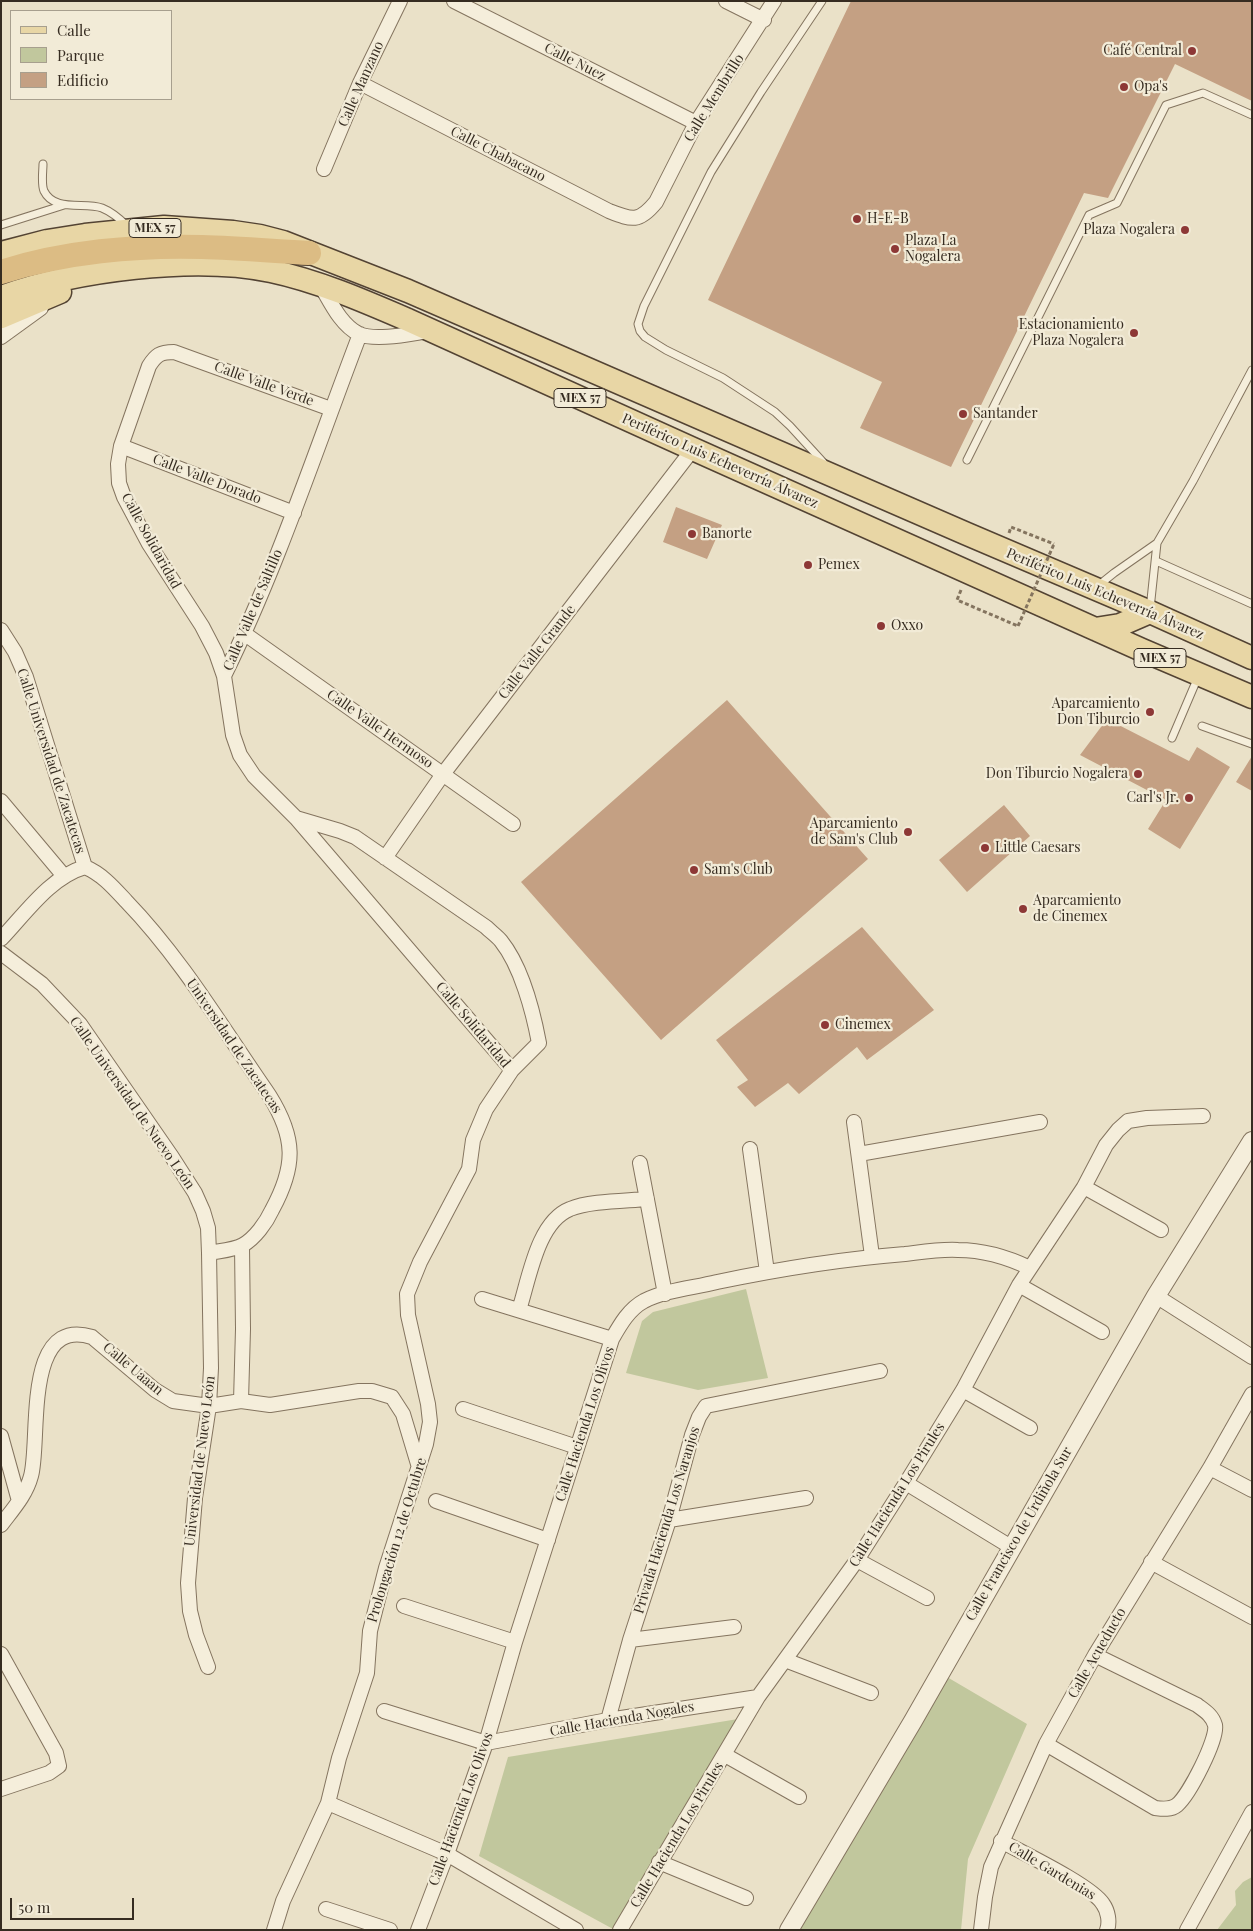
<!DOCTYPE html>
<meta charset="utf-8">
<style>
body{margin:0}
#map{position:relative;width:1253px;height:1931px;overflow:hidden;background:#eae1c8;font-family:"Playfair Display",serif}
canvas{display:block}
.frame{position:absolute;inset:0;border:2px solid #362c21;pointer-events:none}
.legend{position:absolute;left:10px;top:10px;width:162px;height:90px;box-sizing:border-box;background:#f2ebd7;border:1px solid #a79f8e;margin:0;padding:6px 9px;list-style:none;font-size:15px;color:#362c21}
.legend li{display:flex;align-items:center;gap:10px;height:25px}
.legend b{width:25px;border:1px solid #a79f8e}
.scale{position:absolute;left:10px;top:1898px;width:124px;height:22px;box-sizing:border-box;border:2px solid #362c21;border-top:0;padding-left:6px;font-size:15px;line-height:18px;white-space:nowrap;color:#362c21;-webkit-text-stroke:4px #f2ebd7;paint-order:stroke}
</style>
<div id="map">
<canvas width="1253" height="1931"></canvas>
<div class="frame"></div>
<ul class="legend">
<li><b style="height:6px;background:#e8d6a5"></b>Calle</li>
<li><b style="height:14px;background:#c1c79d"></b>Parque</li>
<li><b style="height:14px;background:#c4a083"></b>Edificio</li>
</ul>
<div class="scale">50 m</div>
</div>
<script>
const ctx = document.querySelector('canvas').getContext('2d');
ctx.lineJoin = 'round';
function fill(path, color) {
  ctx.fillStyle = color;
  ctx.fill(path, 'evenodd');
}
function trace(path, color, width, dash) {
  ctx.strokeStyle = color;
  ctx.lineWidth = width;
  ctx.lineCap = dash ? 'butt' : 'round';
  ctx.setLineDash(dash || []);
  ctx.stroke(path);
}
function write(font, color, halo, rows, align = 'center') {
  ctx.font = font + ' "Playfair Display",serif';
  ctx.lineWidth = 4.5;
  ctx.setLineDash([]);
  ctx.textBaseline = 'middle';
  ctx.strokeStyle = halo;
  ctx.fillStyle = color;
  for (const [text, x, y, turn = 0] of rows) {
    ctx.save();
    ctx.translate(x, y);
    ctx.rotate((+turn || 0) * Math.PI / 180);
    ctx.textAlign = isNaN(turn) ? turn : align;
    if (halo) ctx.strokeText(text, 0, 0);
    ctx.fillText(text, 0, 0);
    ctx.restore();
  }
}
fill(new Path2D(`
 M 746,1289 L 768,1378 L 698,1390 L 626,1373 L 642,1321 L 653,1312 Z
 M 947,1677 L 1027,1724 L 968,1859 L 961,1930 L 800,1930 Z
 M 744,1718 L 613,1929 L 479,1856 L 508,1757 Z
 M 1252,1877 L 1252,1930 L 1217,1930 L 1236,1905 L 1235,1891 L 1243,1882 Z`), '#c1c79d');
fill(new Path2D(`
 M 851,1 L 1252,1 L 1252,101 L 1175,64 L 1108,198 L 1084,193 L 951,467 L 860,428 L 882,382 L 708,300 Z
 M 676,507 L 722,525 L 707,559 L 663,542 Z
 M 727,700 L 868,859 L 661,1040 L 521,882 Z
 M 1107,719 L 1189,761 L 1197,747 L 1230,767 L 1180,849 L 1148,829 L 1166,800 L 1080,755 Z
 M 1252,756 L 1252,791 L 1236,782 Z
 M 1004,805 L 1030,836 L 967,892 L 939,860 Z
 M 862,927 L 934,1010 L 867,1060 L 857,1047 L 799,1094 L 788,1083 L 755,1107 L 737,1087 L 748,1080 L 716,1040 Z`), '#c4a083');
const service = new Path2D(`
 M 822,1 L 761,92 L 711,172 L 644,306 L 638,324 L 640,331 L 645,337 L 666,350 L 723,378 L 775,412 L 790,426 L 823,462
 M 43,164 C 43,171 41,184 44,191 C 54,212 84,202 102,208 C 112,212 120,219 127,226
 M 1,225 L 64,205
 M 967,460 L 1089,215 L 1117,203 L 1166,105 L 1203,93 L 1252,115
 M 1156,561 L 1252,604
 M 1099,585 L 1114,573 L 1157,543
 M 1150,609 L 1157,543 L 1193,481 L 1252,370
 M 1202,726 L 1252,744
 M 1172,738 L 1198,677`);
const minor = new Path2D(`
 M 454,1 L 696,123
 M 726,1 L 764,20
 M 360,83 L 609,211 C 632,220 639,223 656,202 L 696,123 L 774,1
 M 324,169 L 360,83 L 400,1
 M 321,286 C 331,303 341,325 359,334 C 375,341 412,334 428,331
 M 1,337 L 41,308
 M 331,409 L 174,352 C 160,352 156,355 149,366 L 121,446 L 118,464 L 119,483 L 124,497 L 149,544 L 202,626 L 216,653 L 224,676 L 233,735 L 240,755 L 254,776 L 296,818 L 512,1070
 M 121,446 L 294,513
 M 1,630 L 15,652 L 26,677 L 85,867
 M 245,634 L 513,824
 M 224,676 C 278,566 316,449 360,334
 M 1,801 L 64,876
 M 385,858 L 443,774 L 693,449
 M 85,867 C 102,874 114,888 126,901 C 182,959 223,1029 269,1095 C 296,1138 296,1166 272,1210 C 266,1223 255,1238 243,1245 C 234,1250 219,1251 209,1253
 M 1,939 C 25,914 50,877 85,867
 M 1,953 L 42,984 L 80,1024 L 172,1157 L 195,1193 L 203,1211 L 208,1228 L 209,1253 L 211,1368 L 209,1406 L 195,1498 L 188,1583 L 190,1611 L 196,1635 L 208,1667
 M 854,1122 L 872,1256
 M 750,1149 L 767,1272
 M 859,1154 L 1040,1122
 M 640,1163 L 665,1294
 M 1084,1187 L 1161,1230
 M 1019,1285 L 1102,1332
 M 1156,1296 L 1252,1357
 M 482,1299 L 612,1339
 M 519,1310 C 529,1280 537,1222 570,1209 C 589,1201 625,1201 647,1199
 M 963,1390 L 1030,1428
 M 241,1401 L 243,1329 L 242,1246
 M 463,1409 L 577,1447
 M 1,1436 L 19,1501
 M 1210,1468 L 1252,1490
 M 906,1483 L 1011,1547
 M 436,1501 L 548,1540
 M 669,1520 L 806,1498
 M 1,1525 C 13,1509 26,1495 31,1476 C 41,1441 22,1315 92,1337 L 155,1390 L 173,1401 L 209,1406 L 241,1401 L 270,1405 L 359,1391 L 372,1391 L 392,1397 L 403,1414 L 418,1464
 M 857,1560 L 927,1598
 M 1151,1562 L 1252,1617
 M 404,1606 L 515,1642
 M 630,1640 L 734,1627
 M 1,1654 L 56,1753 L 59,1766 L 49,1773 L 1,1789
 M 785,1660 L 871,1693
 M 384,1711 L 486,1743 L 608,1720 L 758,1697
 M 608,1720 L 630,1640 L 669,1520 L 692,1435 L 699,1417 L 706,1406 L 880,1371
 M 1046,1744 L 1155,1808 C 1163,1809 1171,1810 1177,1805 C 1189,1795 1218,1739 1215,1725 C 1212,1715 1205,1711 1197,1705 L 1095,1655
 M 725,1755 L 799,1797
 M 328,1803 L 447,1854 L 576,1930
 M 1001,1841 C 1023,1853 1092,1886 1103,1904 C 1108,1911 1110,1922 1107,1930
 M 659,1862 L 746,1898
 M 326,1909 L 390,1930
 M 274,1930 L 283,1901 L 328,1803 L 339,1758 L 367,1673 L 370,1631 L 386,1568 L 426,1444 L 430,1422 L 428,1404 L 408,1315 L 407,1294 L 420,1262 L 469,1169 L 473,1140 L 486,1109 L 512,1070 L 539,1043 C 533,1011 521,966 501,941 C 497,936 491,932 486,927 L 355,837 L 340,831 L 296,818
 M 418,1930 L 447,1854 L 486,1743 L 515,1642 L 612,1339 C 620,1325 629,1309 644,1301 C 666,1290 693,1288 717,1282 C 779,1269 842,1259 905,1254 C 922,1252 940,1249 958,1250 C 984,1250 1007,1257 1030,1268
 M 620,1930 L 758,1697 L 857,1560 L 906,1483 L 963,1390 L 1019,1285 L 1084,1187 L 1106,1145 L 1118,1130 L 1128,1121 L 1147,1118 L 1203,1116
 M 981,1930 L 985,1897 L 991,1867 L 1046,1744 L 1095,1655 L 1210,1468 L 1252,1394
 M 1187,1930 L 1252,1812`);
const tertiary = new Path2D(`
 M 789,1930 L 913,1721 L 1156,1296 L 1252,1141`);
const primary = new Path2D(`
 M 1,253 L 47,241 L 85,235 L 164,227 L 233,232 L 260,236 L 283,242 L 408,291 L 967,534 L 1150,612 L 1252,658
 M 1,297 C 75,270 194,255 271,271 C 318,281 364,301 408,320 L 693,449 L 1142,650 L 1252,697
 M 1,317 L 60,292
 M 1095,629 L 1120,625 L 1150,612`);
const trunk = new Path2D(`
 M 1,272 C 63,252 137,245 202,247 C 237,248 273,251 309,253`);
trace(service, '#84745f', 9);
trace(minor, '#84745f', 16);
trace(tertiary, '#84745f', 20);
trace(primary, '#534333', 25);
trace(trunk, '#534333', 26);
trace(new Path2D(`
 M 1009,533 L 1011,527 L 1054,544
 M 961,590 L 957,600 L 1018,626`), '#84745f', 3, [4, 2.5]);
trace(service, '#f5eedb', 7);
trace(minor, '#f5eedb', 14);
trace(tertiary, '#f5eedb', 18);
trace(primary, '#e8d6a5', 22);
trace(trunk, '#dcbc84', 24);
trace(new Path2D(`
 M 1018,626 L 1054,544`), '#84745f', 3, [4, 2.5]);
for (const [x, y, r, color] of [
 [1192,51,5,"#8d3836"],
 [1124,87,5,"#8d3836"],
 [857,219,5,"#8d3836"],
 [1185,230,5,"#8d3836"],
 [895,249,5,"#8d3836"],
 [1134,333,5,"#8d3836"],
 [963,414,5,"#8d3836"],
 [692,534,5,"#8d3836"],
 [808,565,5,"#8d3836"],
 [881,626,5,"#8d3836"],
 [1150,712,5,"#8d3836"],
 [1138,774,5,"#8d3836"],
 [1189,798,5,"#8d3836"],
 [908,832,5,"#8d3836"],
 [985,848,5,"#8d3836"],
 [694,870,5,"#8d3836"],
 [1023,909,5,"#8d3836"],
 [825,1025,5,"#8d3836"]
]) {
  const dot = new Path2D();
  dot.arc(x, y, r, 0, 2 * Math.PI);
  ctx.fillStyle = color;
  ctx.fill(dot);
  trace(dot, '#f2ebd7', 2);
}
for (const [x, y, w] of [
 [155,228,52],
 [580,398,52],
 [1160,658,52]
]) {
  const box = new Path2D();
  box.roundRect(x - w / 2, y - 9.5, w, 19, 4);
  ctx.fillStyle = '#f2ebd7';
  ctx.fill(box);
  trace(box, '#362c21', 1);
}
write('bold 12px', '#362c21', null, [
 ["MEX 57",155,228],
 ["MEX 57",580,398],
 ["MEX 57",1160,658]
]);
write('14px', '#362c21', '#f2ebd7', [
 ["Café Central",1182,51,"right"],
 ["Opa's",1134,87],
 ["H-E-B",867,219],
 ["Plaza Nogalera",1175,230,"right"],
 ["Plaza La",905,241],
 ["Nogalera",905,257],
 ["Estacionamiento",1124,325,"right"],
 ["Plaza Nogalera",1124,341,"right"],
 ["Santander",973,414],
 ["Banorte",702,534],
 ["Pemex",818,565],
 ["Oxxo",891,626],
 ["Aparcamiento",1140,704,"right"],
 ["Don Tiburcio",1140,720,"right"],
 ["Don Tiburcio Nogalera",1128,774,"right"],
 ["Carl's Jr.",1179,798,"right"],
 ["Aparcamiento",898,824,"right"],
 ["de Sam's Club",898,840,"right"],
 ["Little Caesars",995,848],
 ["Sam's Club",704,870],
 ["Aparcamiento",1033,901],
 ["de Cinemex",1033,917],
 ["Cinemex",835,1025]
], 'left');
write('14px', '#362c21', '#f2ebd7', [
 ["Calle Nuez",575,62,27],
 ["Calle Manzano",361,84,-66],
 ["Calle Membrillo",714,98,-58],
 ["Calle Chabacano",498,154,27],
 ["Calle Valle Verde",264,384,20],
 ["Periférico Luis Echeverría Álvarez",720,461,24],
 ["Calle Valle Dorado",207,479,21],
 ["Calle Solidaridad",151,541,61],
 ["Periférico Luis Echeverría Álvarez",1105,594,23],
 ["Calle Valle de Saltillo",253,610,-67],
 ["Calle Valle Grande",537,652,-52],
 ["Calle Valle Hermoso",380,729,35],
 ["Calle Universidad de Zacatecas",51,761,72],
 ["Calle Solidaridad",473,1025,50],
 ["Universidad de Zacatecas",234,1046,56],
 ["Calle Universidad de Nuevo León",132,1103,55],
 ["Calle Uaaan",133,1369,40],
 ["Calle Hacienda Los Olivos",585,1424,-72],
 ["Universidad de Nuevo León",200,1461,-83],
 ["Calle Hacienda Los Pirules",897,1495,-58],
 ["Privada Hacienda Los Naranjos",667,1520,-73],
 ["Calle Francisco de Urdiñola Sur",1019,1534,-60],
 ["Prolongación 12 de Octubre",397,1540,-73],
 ["Calle Acueducto",1097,1653,-60],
 ["Calle Hacienda Nogales",622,1719,-10],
 ["Calle Hacienda Los Olivos",461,1809,-70],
 ["Calle Hacienda Los Pirules",677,1835,-59],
 ["Calle Gardenias",1052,1871,31]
]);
</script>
